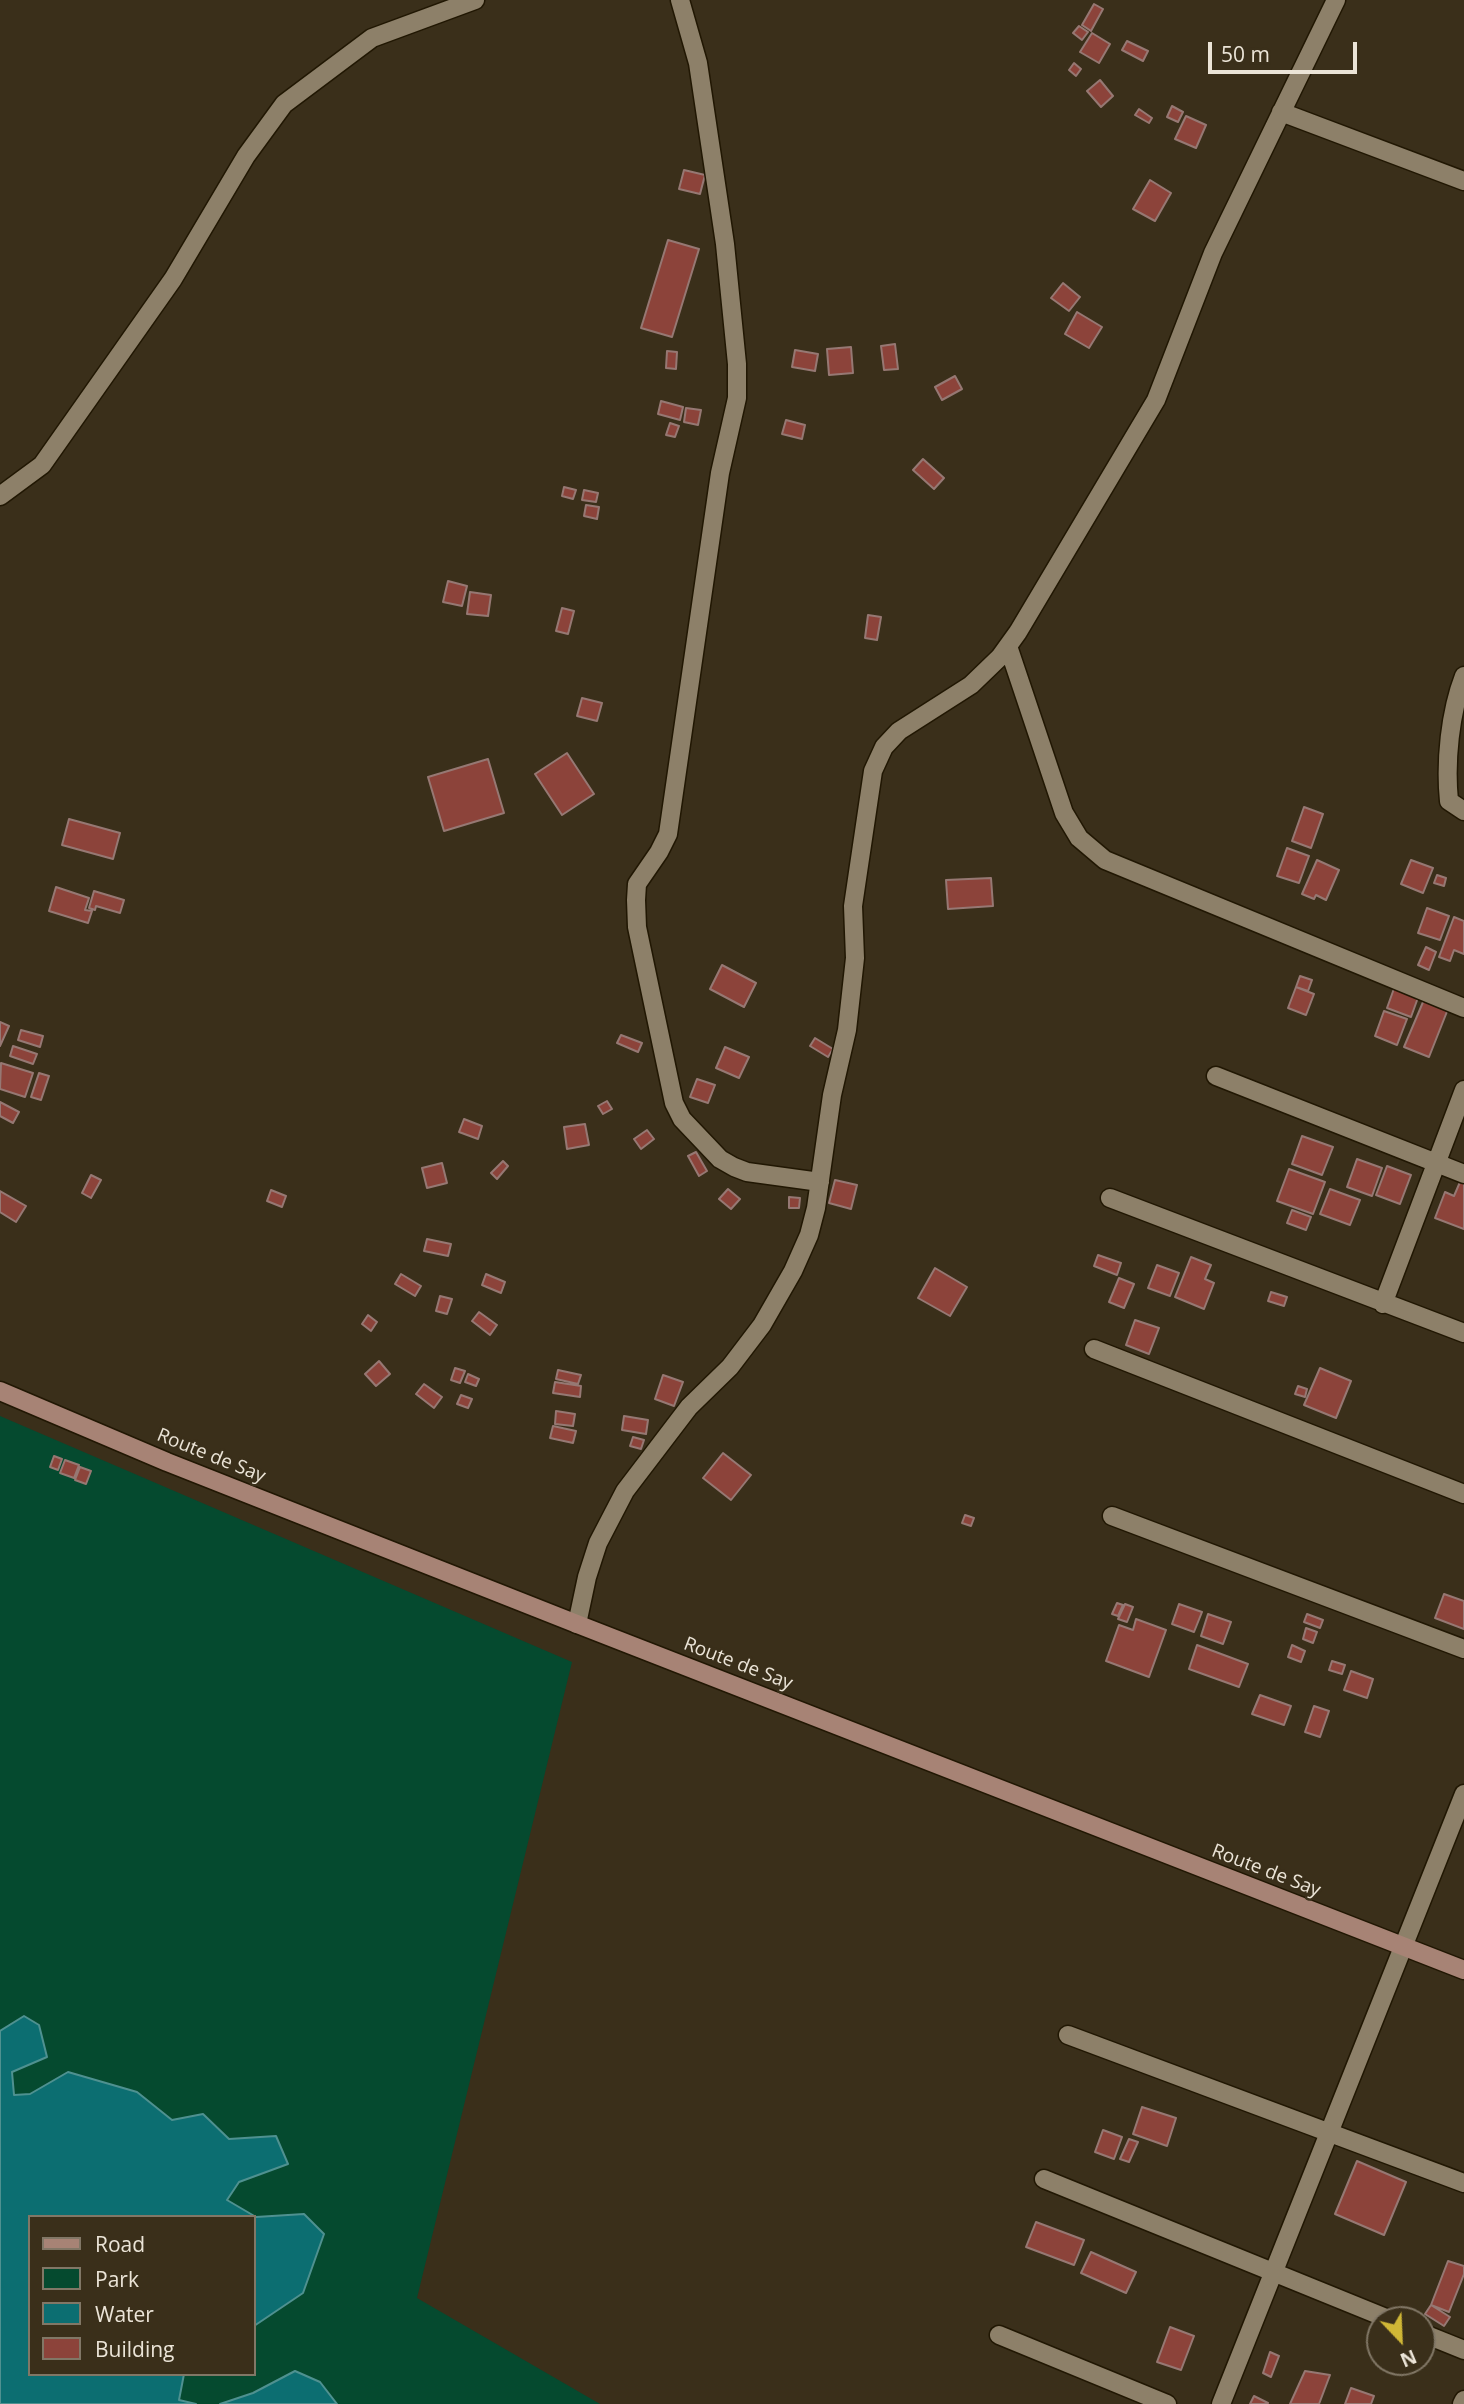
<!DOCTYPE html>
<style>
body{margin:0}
#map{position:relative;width:1464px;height:2404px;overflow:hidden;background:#3a2f1a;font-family:"Open Sans",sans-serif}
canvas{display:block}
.legend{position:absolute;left:28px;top:2215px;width:228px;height:161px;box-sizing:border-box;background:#3a2f1a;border:2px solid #817766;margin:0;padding:9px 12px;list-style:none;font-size:21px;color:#ebe4d7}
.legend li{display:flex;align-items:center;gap:14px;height:35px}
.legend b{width:35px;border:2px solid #817766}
.north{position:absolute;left:1366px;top:2306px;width:70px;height:70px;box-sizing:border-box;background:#3a2f1a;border:2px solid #817766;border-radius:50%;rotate:157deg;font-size:19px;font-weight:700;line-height:28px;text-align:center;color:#ebe4d7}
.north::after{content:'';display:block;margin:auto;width:24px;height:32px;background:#d0b736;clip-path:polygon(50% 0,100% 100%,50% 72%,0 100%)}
.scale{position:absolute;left:1208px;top:42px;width:149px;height:32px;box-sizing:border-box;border:4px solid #ebe4d7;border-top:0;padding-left:9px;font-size:21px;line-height:24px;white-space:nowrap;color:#ebe4d7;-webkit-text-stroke:5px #3a2f1a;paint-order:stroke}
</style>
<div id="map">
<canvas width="1464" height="2404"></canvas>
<ul class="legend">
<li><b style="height:9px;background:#a78375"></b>Road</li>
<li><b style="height:19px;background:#054a2f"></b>Park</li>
<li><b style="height:19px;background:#0c6e71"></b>Water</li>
<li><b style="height:19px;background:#8c433a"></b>Building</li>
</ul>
<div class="north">N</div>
<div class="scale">50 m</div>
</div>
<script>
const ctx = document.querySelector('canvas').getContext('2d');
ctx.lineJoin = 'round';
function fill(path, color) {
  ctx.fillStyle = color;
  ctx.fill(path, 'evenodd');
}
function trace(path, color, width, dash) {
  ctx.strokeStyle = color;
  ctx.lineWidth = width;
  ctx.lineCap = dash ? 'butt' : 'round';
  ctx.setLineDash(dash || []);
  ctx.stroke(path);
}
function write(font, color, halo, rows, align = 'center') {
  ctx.font = font + ' "Open Sans",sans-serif';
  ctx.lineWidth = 5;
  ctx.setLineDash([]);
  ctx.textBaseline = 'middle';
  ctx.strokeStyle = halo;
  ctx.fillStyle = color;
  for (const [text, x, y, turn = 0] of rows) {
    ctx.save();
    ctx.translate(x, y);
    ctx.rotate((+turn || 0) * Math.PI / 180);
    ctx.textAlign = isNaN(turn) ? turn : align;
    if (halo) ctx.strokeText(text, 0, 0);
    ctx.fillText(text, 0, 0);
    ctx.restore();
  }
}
fill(new Path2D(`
 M 0,1416 L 572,1662 L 417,2298 L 600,2404 L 0,2404 ZM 30,2217 L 254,2217 L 254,2374 L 30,2374 Z`), '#054a2f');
const water = new Path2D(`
 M 24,2016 L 39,2025 L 47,2057 L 12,2072 L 14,2095 L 30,2094 L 68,2072 L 137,2092 L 172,2120 L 203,2114 L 229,2139 L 276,2136 L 288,2164 L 239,2182 L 227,2200 L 256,2217 L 304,2214 L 324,2234 L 303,2293 L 254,2326 L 254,2217 L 30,2217 L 30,2374 L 184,2374 L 179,2400 L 196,2404 L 0,2404 L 0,2031 Z
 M 295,2371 L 320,2382 L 337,2404 L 220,2404 L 253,2393 Z`);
fill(water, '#0c6e71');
trace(water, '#4f9190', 2);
const building = new Path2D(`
 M 1094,4 L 1103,9 L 1091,31 L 1082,25 Z
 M 1079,26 L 1088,32 L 1082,40 L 1073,33 Z
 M 1092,33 L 1110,44 L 1099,63 L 1080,52 Z
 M 1127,41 L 1148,51 L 1143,61 L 1122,50 Z
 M 1074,63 L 1081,69 L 1076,76 L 1069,70 Z
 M 1100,80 L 1113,96 L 1101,107 L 1087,91 Z
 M 1172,106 L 1183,112 L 1178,122 L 1167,117 Z
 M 1139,109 L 1152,118 L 1149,123 L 1135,115 Z
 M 1186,116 L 1206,125 L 1196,148 L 1175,139 Z
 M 684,170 L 705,175 L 700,194 L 679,189 Z
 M 1150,180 L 1171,193 L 1155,221 L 1133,209 Z
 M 668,240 L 699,249 L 672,337 L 641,328 Z
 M 1063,283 L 1080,297 L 1069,311 L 1051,298 Z
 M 1077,312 L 1102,327 L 1089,348 L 1065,334 Z
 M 895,344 L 898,369 L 884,370 L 881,346 Z
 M 851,347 L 853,373 L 829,375 L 827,349 Z
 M 795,350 L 818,354 L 815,371 L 792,367 Z
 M 667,351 L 677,352 L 676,369 L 666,368 Z
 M 955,376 L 962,389 L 942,400 L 935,387 Z
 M 661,401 L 683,407 L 680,420 L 658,414 Z
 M 686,408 L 701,410 L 698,425 L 684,422 Z
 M 786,420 L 805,425 L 802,439 L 782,434 Z
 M 670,423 L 679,426 L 675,437 L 666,435 Z
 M 923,459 L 944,478 L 934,489 L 913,470 Z
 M 564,487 L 576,490 L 573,499 L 562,496 Z
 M 584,490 L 598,493 L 596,502 L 582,500 Z
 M 586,505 L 599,507 L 597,519 L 584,516 Z
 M 448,581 L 467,586 L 462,606 L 443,602 Z
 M 470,592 L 491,595 L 488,616 L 467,614 Z
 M 562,608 L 574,611 L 568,634 L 556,631 Z
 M 868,615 L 881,617 L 877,640 L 865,638 Z
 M 582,698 L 602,703 L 597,721 L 577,716 Z
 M 567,753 L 594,794 L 562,815 L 535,774 Z
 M 488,759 L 504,813 L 444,831 L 428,777 Z
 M 1304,807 L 1323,814 L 1311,848 L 1292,841 Z
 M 69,819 L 120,833 L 113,859 L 62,845 Z
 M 1287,848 L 1309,856 L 1299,883 L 1277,876 Z
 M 1317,860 L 1339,870 L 1326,900 L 1316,895 L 1314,899 L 1302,894 Z
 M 1411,860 L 1433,868 L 1423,893 L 1401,884 Z
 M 1437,875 L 1446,878 L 1444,886 L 1434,883 Z
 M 991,878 L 993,906 L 948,909 L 946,880 Z
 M 56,887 L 89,898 L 85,910 L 92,911 L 88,923 L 49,911 Z
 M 94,891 L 124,900 L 120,913 L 96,906 L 95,910 L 89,908 Z
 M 1427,908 L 1449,916 L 1440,940 L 1418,933 Z
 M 1454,917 L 1464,921 L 1464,954 L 1454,950 L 1450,961 L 1439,957 Z
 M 1426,947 L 1436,952 L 1429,970 L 1418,965 Z
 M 722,965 L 756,983 L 744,1007 L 710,989 Z
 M 1300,976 L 1312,980 L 1308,991 L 1296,987 Z
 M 1396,983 L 1420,992 L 1411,1017 L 1387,1008 Z
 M 1296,987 L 1314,994 L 1306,1015 L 1288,1008 Z
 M 1426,995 L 1450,1004 L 1429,1057 L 1404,1047 Z
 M 1384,1011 L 1407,1019 L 1397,1045 L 1375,1036 Z
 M 0,1022 L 9,1026 L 0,1046 Z
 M 21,1030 L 43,1036 L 40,1047 L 18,1040 Z
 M 621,1035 L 642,1043 L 638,1052 L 617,1043 Z
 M 815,1038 L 833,1049 L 828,1057 L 810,1046 Z
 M 13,1046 L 37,1054 L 33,1064 L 10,1056 Z
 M 725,1047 L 749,1057 L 739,1078 L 716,1068 Z
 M 1,1063 L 33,1073 L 25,1097 L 0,1089 Z
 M 39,1073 L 49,1076 L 41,1100 L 31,1097 Z
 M 697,1079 L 715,1085 L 708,1103 L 690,1097 Z
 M 607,1101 L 612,1109 L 603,1114 L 598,1106 Z
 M 0,1102 L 19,1112 L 13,1123 L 0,1116 Z
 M 464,1119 L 482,1126 L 478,1139 L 459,1132 Z
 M 585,1124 L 589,1145 L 567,1149 L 564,1127 Z
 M 647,1130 L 654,1139 L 641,1149 L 634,1139 Z
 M 1302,1136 L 1333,1147 L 1322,1175 L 1292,1164 Z
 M 696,1152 L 707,1171 L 699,1176 L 688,1156 Z
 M 1357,1159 L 1382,1168 L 1372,1196 L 1347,1187 Z
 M 503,1161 L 508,1166 L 497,1179 L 491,1173 Z
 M 442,1163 L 447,1183 L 427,1188 L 422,1168 Z
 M 1387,1166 L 1411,1175 L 1400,1204 L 1376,1195 Z
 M 1289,1169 L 1325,1182 L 1313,1214 L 1277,1201 Z
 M 91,1175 L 101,1180 L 91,1198 L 82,1193 Z
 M 835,1180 L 857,1185 L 851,1209 L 829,1203 Z
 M 1460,1182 L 1464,1183 L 1464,1229 L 1435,1218 L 1445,1192 L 1454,1196 Z
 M 728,1189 L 740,1199 L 731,1209 L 719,1199 Z
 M 1330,1189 L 1360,1200 L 1350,1225 L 1320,1214 Z
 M 271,1190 L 286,1196 L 282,1207 L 267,1201 Z
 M 0,1191 L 26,1206 L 16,1222 L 0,1212 Z
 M 789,1197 L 800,1198 L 799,1208 L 789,1208 Z
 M 1292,1210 L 1311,1217 L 1306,1230 L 1287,1223 Z
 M 427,1239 L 451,1244 L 448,1256 L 424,1251 Z
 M 1098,1255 L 1121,1263 L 1117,1275 L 1094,1266 Z
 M 1191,1257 L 1211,1265 L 1205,1279 L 1214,1283 L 1204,1309 L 1175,1297 Z
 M 1157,1265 L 1179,1273 L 1170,1296 L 1148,1288 Z
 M 935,1268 L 967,1287 L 950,1316 L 918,1298 Z
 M 401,1274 L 421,1286 L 415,1296 L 395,1284 Z
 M 486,1274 L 505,1282 L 501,1293 L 482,1285 Z
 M 1119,1278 L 1134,1284 L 1124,1308 L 1109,1302 Z
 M 1271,1292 L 1287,1297 L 1284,1306 L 1268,1301 Z
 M 440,1296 L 452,1299 L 447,1314 L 436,1311 Z
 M 479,1312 L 497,1325 L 490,1335 L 472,1321 Z
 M 368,1315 L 377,1322 L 371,1331 L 362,1324 Z
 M 1135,1320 L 1159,1328 L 1149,1354 L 1126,1345 Z
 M 379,1361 L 390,1374 L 376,1386 L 365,1374 Z
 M 455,1368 L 465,1371 L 460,1383 L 451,1380 Z
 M 1320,1368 L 1351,1381 L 1336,1418 L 1304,1405 Z
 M 558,1370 L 581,1375 L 578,1384 L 556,1379 Z
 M 468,1374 L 479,1379 L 476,1386 L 465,1382 Z
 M 663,1375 L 683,1382 L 674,1406 L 655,1399 Z
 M 555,1382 L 581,1386 L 580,1397 L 553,1393 Z
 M 424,1384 L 442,1397 L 434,1408 L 416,1394 Z
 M 1298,1386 L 1307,1389 L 1305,1397 L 1295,1394 Z
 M 461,1395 L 472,1399 L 468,1408 L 457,1404 Z
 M 556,1411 L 575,1414 L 573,1426 L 555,1424 Z
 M 624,1416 L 648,1420 L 646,1434 L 622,1430 Z
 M 553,1426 L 576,1431 L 573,1443 L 550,1438 Z
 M 633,1437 L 644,1440 L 641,1449 L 630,1446 Z
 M 723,1453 L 751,1475 L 731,1500 L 703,1478 Z
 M 54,1456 L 62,1459 L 58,1470 L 50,1467 Z
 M 65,1460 L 79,1465 L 74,1478 L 60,1473 Z
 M 80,1467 L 91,1471 L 86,1484 L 75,1480 Z
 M 965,1515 L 974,1518 L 971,1526 L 962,1523 Z
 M 1444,1594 L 1464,1601 L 1464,1629 L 1435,1618 Z
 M 1117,1603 L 1123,1605 L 1118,1616 L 1112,1614 Z
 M 1125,1604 L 1133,1607 L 1127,1622 L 1118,1619 Z
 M 1179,1604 L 1202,1612 L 1194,1632 L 1172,1624 Z
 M 1208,1614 L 1231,1622 L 1223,1644 L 1201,1636 Z
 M 1307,1614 L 1323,1620 L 1320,1628 L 1304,1622 Z
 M 1136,1619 L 1166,1630 L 1149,1677 L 1106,1661 L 1119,1625 L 1133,1630 Z
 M 1306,1628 L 1317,1632 L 1313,1643 L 1303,1639 Z
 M 1197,1645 L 1248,1664 L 1239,1687 L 1189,1669 Z
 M 1292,1645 L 1305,1651 L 1301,1662 L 1288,1657 Z
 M 1332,1661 L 1345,1665 L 1342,1674 L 1329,1670 Z
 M 1351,1671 L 1373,1679 L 1367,1698 L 1344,1690 Z
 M 1260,1695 L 1291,1706 L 1284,1725 L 1252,1714 Z
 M 1314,1706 L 1329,1711 L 1320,1737 L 1305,1732 Z
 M 1142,2107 L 1176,2118 L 1167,2146 L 1133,2134 Z
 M 1103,2130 L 1122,2137 L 1114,2159 L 1095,2152 Z
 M 1129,2139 L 1138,2142 L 1129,2162 L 1120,2159 Z
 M 1357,2161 L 1406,2182 L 1384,2235 L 1335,2214 Z
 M 1036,2222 L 1084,2240 L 1074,2265 L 1026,2247 Z
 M 1091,2252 L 1136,2272 L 1126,2293 L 1081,2273 Z
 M 1448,2261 L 1464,2266 L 1464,2274 L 1449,2312 L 1431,2305 Z
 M 1431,2305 L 1450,2317 L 1444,2326 L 1425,2314 Z
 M 1170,2327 L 1194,2336 L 1181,2370 L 1157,2362 Z
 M 1270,2352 L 1279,2356 L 1271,2377 L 1263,2373 Z
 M 1305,2371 L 1330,2375 L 1319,2404 L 1290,2404 Z
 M 1351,2388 L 1374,2396 L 1371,2404 L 1345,2404 Z
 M 1254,2396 L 1268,2403 L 1267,2404 L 1250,2404 Z`);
fill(building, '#8c433a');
trace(building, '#967873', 2);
const street = new Path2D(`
 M 680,0 L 698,63 L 725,244 L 737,364 L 737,398 L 720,473 L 668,834 L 659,852 L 637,884 L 636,900 L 637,927 L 674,1103 L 682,1119 L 720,1159 L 734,1167 L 747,1172 L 820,1182
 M 1281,112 L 1464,181
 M 0,496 L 42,465 L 173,279 L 246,156 L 284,104 L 372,38 L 475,0
 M 1008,646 L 1064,813 L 1079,838 L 1105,860 L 1464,1008
 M 1464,676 C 1450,712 1445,762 1449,801 L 1464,811
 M 1216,1076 L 1464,1174
 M 1110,1198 L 1464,1333
 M 1383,1304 L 1464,1090
 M 1094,1349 L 1464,1494
 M 1112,1516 L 1464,1649
 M 577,1624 L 587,1577 L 598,1543 L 625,1491 L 689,1407 L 730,1367 L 762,1325 L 793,1271 L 809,1235 L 816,1208 L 832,1095 L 847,1030 L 855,958 L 853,906 L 873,771 L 884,747 L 899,731 L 971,685 L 1000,657 L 1018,632 L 1156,400 L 1213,253 L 1336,0
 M 1068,2035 L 1464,2183
 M 1044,2179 L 1391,2320
 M 1422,2333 L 1464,2350
 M 999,2335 L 1167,2404
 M 1221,2404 L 1464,1794
 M 1462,2404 L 1464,2400`);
const secondary = new Path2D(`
 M 0,1391 L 167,1462 L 577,1624 L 1464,1970`);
trace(street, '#211703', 21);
trace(secondary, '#211703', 21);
trace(street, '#8d8069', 18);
trace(secondary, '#a78375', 18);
write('19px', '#ebe4d7', '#3a2f1a', [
 ["Route de Say",211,1456,22],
 ["Route de Say",738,1664,21],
 ["Route de Say",1266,1871,21]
]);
</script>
